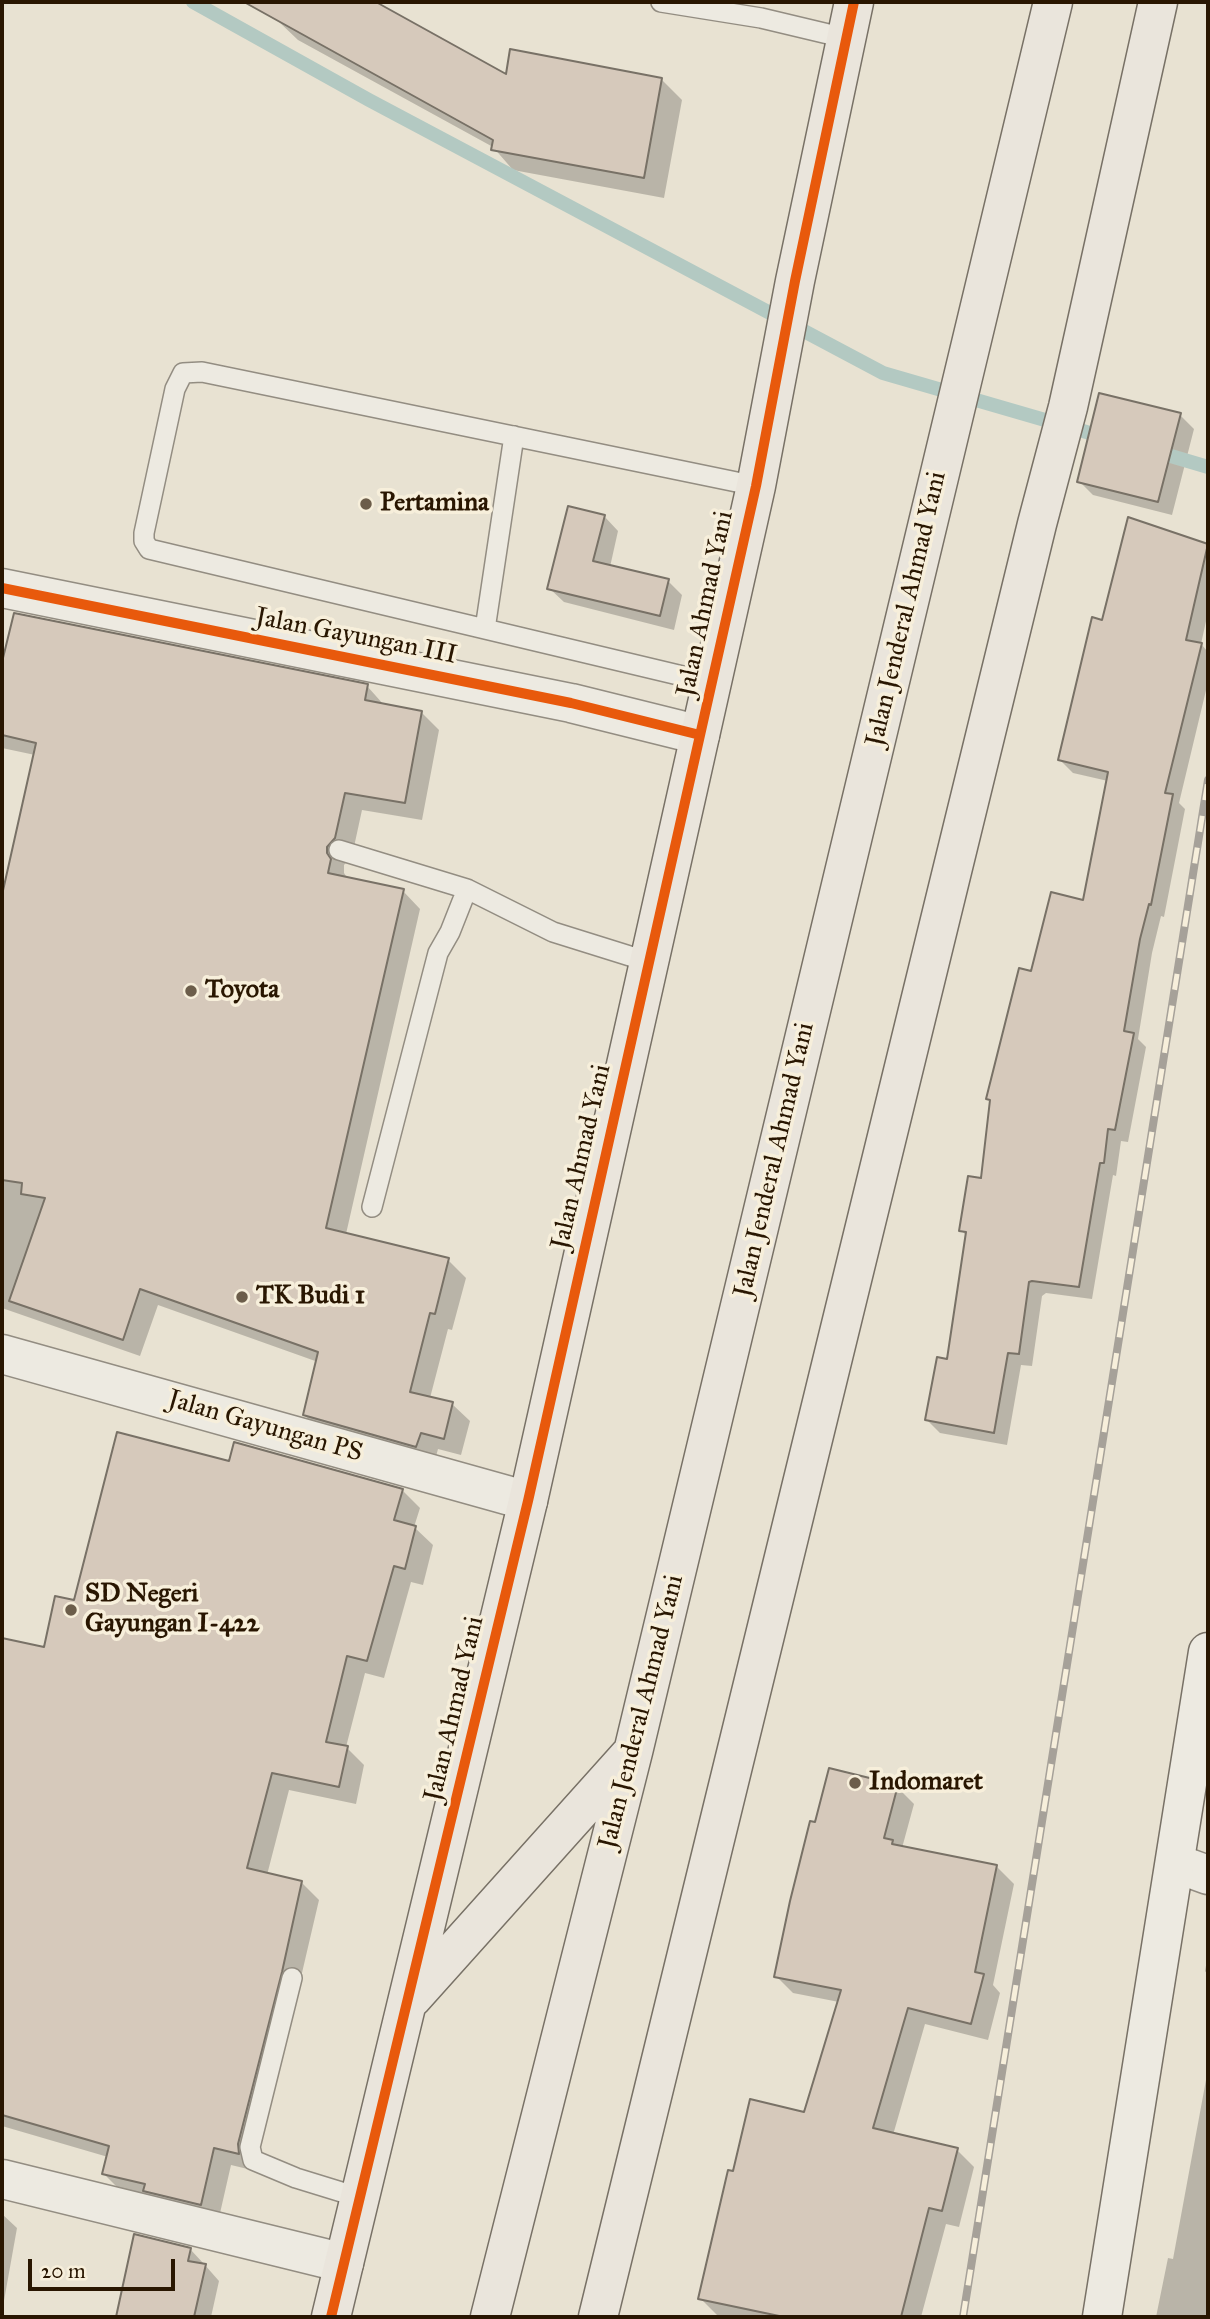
<!DOCTYPE html>
<style>
body{margin:0}
#map{position:relative;width:1210px;height:2319px;overflow:hidden;background:#e8e2d2;font-family:"IM FELL Great Primer",serif}
canvas{display:block}
.frame{position:absolute;inset:0;border:4px solid #291601;pointer-events:none}
.scale{position:absolute;left:28px;top:2259px;width:147px;height:32px;box-sizing:border-box;border:4px solid #291601;border-top:0;padding-left:9px;font-size:21px;line-height:24px;white-space:nowrap;color:#291601;-webkit-text-stroke:5px #f7efdb;paint-order:stroke}
</style>
<div id="map">
<canvas width="1210" height="2319"></canvas>
<div class="frame"></div>
<div class="scale">20 m</div>
</div>
<script>
const ctx = document.querySelector('canvas').getContext('2d');
ctx.lineJoin = 'round';
function fill(path, color) {
  ctx.fillStyle = color;
  ctx.fill(path, 'evenodd');
}
function trace(path, color, width, dash) {
  ctx.strokeStyle = color;
  ctx.lineWidth = width;
  ctx.lineCap = dash ? 'butt' : 'round';
  ctx.setLineDash(dash || []);
  ctx.stroke(path);
}
function write(font, color, halo, rows, align = 'center') {
  ctx.font = font + ' "IM FELL Great Primer",serif';
  ctx.lineWidth = 7;
  ctx.setLineDash([]);
  ctx.textBaseline = 'middle';
  ctx.strokeStyle = halo;
  ctx.fillStyle = color;
  for (const [text, x, y, turn = 0] of rows) {
    ctx.save();
    ctx.translate(x, y);
    ctx.rotate((+turn || 0) * Math.PI / 180);
    ctx.textAlign = isNaN(turn) ? turn : align;
    if (halo) ctx.strokeText(text, 0, 0);
    ctx.fillText(text, 0, 0);
    ctx.restore();
  }
}
fill(new Path2D(`
 M 287,2 L 373,2 L 507,76 L 661,79 L 682,100 L 664,198 L 513,170 L 493,147 L 298,40 L 277,20 Z
 M 1180,415 L 1194,429 L 1172,515 L 1093,495 L 1079,481 Z
 M 604,516 L 618,531 L 610,567 L 668,581 L 682,595 L 674,630 L 564,602 L 549,588 Z
 M 1129,519 L 1208,546 L 1208,612 L 1201,644 L 1208,652 L 1208,682 L 1179,803 L 1185,809 L 1164,917 L 1161,916 L 1152,953 L 1138,1039 L 1146,1047 L 1128,1142 L 1121,1141 L 1116,1176 L 1113,1175 L 1092,1299 L 1046,1293 L 1042,1296 L 1032,1366 L 1021,1365 L 1007,1445 L 940,1433 L 927,1420 L 949,1361 L 967,1236 L 961,1230 L 982,1180 L 992,1103 L 988,1099 L 1033,973 L 1085,902 L 1108,781 L 1073,773 L 1060,760 L 1103,622 Z
 M 15,615 L 367,686 L 384,705 L 421,712 L 439,730 L 422,820 L 362,810 L 352,856 L 344,865 L 344,873 L 348,879 L 403,891 L 420,909 L 346,1234 L 448,1260 L 466,1278 L 452,1330 L 448,1329 L 430,1398 L 452,1404 L 470,1421 L 461,1455 L 438,1449 L 434,1464 L 322,1432 L 304,1415 L 318,1362 L 158,1305 L 140,1356 L 2,1308 L 2,903 L 35,755 L 2,748 L 2,669 Z
 M 230,1463 L 402,1490 L 420,1508 L 414,1527 L 433,1545 L 423,1585 L 411,1582 L 384,1678 L 365,1673 L 346,1747 L 364,1765 L 356,1804 L 289,1790 L 267,1875 L 301,1882 L 319,1900 L 298,1990 L 255,2163 L 256,2171 L 231,2165 L 218,2222 L 121,2191 L 104,2174 L 108,2157 L 2,2126 L 2,1946 L 24,1850 L 2,1845 L 2,1640 L 46,1649 L 75,1602 Z
 M 897,1787 L 914,1804 L 902,1848 L 997,1867 L 1014,1884 L 993,1985 L 1000,1993 L 988,2040 L 925,2024 L 893,2135 L 957,2150 L 974,2167 L 959,2227 L 946,2224 L 921,2317 L 727,2317 L 717,2315 L 700,2298 L 735,2173 L 805,2114 L 839,2002 L 793,1993 L 776,1976 L 817,1824 Z
 M 1208,1955 L 1208,1975 L 1205,1971 Z
 M 1208,2069 L 1208,2317 L 1156,2317 L 1168,2258 L 1173,2259 Z
 M 2,2214 L 17,2228 L 2,2312 Z
 M 135,2236 L 190,2249 L 204,2264 L 219,2281 L 211,2317 L 118,2317 Z`), '#0003');
trace(new Path2D(`
 M 193,2 L 369,100 L 883,373 L 1107,438
 M 1154,451 L 1208,467`), '#b3c9c2', 14);
const building = new Path2D(`
 M 244,2 L 376,2 L 506,74 L 510,49 L 662,78 L 644,178 L 491,150 L 493,140 Z
 M 1099,393 L 1181,413 L 1158,502 L 1077,482 Z
 M 568,506 L 605,515 L 593,561 L 669,579 L 660,616 L 547,589 Z
 M 1128,517 L 1208,544 L 1186,640 L 1202,643 L 1165,793 L 1173,794 L 1151,905 L 1149,904 L 1140,939 L 1124,1031 L 1134,1033 L 1115,1130 L 1108,1129 L 1104,1163 L 1100,1163 L 1079,1287 L 1032,1281 L 1029,1282 L 1019,1354 L 1008,1353 L 994,1433 L 925,1420 L 937,1357 L 947,1359 L 966,1232 L 959,1231 L 968,1176 L 981,1178 L 990,1100 L 986,1099 L 1019,968 L 1031,971 L 1051,892 L 1083,900 L 1108,772 L 1058,760 L 1092,617 L 1102,620 Z
 M 14,613 L 368,684 L 365,700 L 422,711 L 405,803 L 345,793 L 335,838 L 327,847 L 327,853 L 331,859 L 328,873 L 404,889 L 326,1228 L 449,1258 L 435,1314 L 430,1313 L 410,1392 L 453,1402 L 444,1439 L 421,1433 L 416,1447 L 303,1415 L 318,1352 L 140,1289 L 123,1340 L 9,1301 L 45,1198 L 21,1194 L 22,1183 L 2,1180 L 2,895 L 36,743 L 2,735 L 2,662 Z
 M 117,1432 L 229,1461 L 234,1442 L 403,1489 L 394,1520 L 416,1526 L 405,1569 L 394,1566 L 367,1661 L 347,1656 L 326,1742 L 348,1746 L 339,1787 L 272,1773 L 247,1868 L 302,1881 L 282,1972 L 238,2144 L 239,2154 L 214,2148 L 201,2205 L 143,2191 L 145,2184 L 102,2174 L 109,2146 L 2,2115 L 2,1638 L 44,1647 L 55,1596 L 74,1600 Z
 M 829,1768 L 898,1785 L 884,1838 L 893,1840 L 892,1844 L 997,1865 L 975,1972 L 984,1974 L 971,2024 L 908,2008 L 873,2128 L 958,2148 L 942,2211 L 929,2208 L 901,2317 L 784,2317 L 698,2299 L 728,2170 L 733,2171 L 750,2099 L 804,2112 L 841,1990 L 774,1977 L 790,1901 L 810,1821 L 815,1822 Z
 M 134,2234 L 191,2248 L 188,2261 L 206,2264 L 194,2317 L 116,2317 Z`);
fill(building, '#d6c9bb');
trace(building, '#787166', 2);
const lane = new Path2D(`
 M 661,2 L 761,18 L 845,38
 M 485,629 L 514,436
 M 712,683 L 149,549 L 144,541 L 144,533 L 175,389 L 183,373 L 202,372 L 756,486
 M 339,850 L 467,889
 M 372,1207 L 438,953 L 450,932 L 467,889 L 553,932 L 649,962
 M 292,1978 L 250,2147 L 253,2160 L 296,2178 L 361,2198`);
const street = new Path2D(`
 M 2,588 L 571,703 L 700,735
 M 2,1354 L 528,1501
 M 1175,1863 L 1208,1875
 M 2,2179 L 344,2263`);
const secondary = new Path2D(`
 M 1102,2317 L 1208,1652`);
const highway = new Path2D(`
 M 412,1998 L 629,1756
 M 331,2317 L 528,1501 L 756,486 L 795,281 L 854,2
 M 490,2317 L 633,1752 L 1053,2
 M 598,2317 L 1037,524 L 1068,407 L 1158,2`);
trace(lane, '#938d82', 22);
trace(street, '#938d82', 41);
trace(secondary, '#787166', 41);
trace(highway, '#787166', 41);
trace(lane, '#edeae1', 19);
trace(street, '#edeae1', 38);
trace(secondary, '#edeae1', 38);
trace(highway, '#eae5dc', 38);
const rail = new Path2D(`
 M 963,2317 L 1208,780`);
trace(rail, '#a6a199', 8);
trace(rail, '#f7efdb', 5, [16]);
trace(new Path2D(`
 M 2,588 L 571,703 L 700,735
 M 331,2317 L 528,1501 L 756,486 L 795,281 L 854,2`), '#e8590c', 10);
for (const [x, y, r, color] of [
 [366,504,7,"#6c5d4a"],
 [191,991,7,"#6c5d4a"],
 [242,1297,7,"#6c5d4a"],
 [71,1610,7,"#6c5d4a"],
 [855,1783,7,"#6c5d4a"]
]) {
  const dot = new Path2D();
  dot.arc(x, y, r, 0, 2 * Math.PI);
  ctx.fillStyle = color;
  ctx.fill(dot);
  trace(dot, '#f7efdb', 2.5);
}
write('bold 26px', '#291601', '#f7efdb', [
 ["Pertamina",380,504],
 ["Toyota",205,991],
 ["TK Budi 1",256,1297],
 ["SD Negeri",85,1595],
 ["Gayungan I-422",85,1625],
 ["Indomaret",869,1783]
], 'left');
write('26px', '#291601', '#f7efdb', [
 ["Jalan Ahmad Yani",706,604,-78],
 ["Jalan Jenderal Ahmad Yani",907,609,-77],
 ["Jalan Gayungan III",356,637,11],
 ["Jalan Ahmad Yani",582,1157,-77],
 ["Jalan Jenderal Ahmad Yani",775,1160,-77],
 ["Jalan Gayungan PS",265,1427,16],
 ["Jalan Ahmad Yani",455,1709,-77],
 ["Jalan Jenderal Ahmad Yani",642,1712,-76]
]);
</script>
